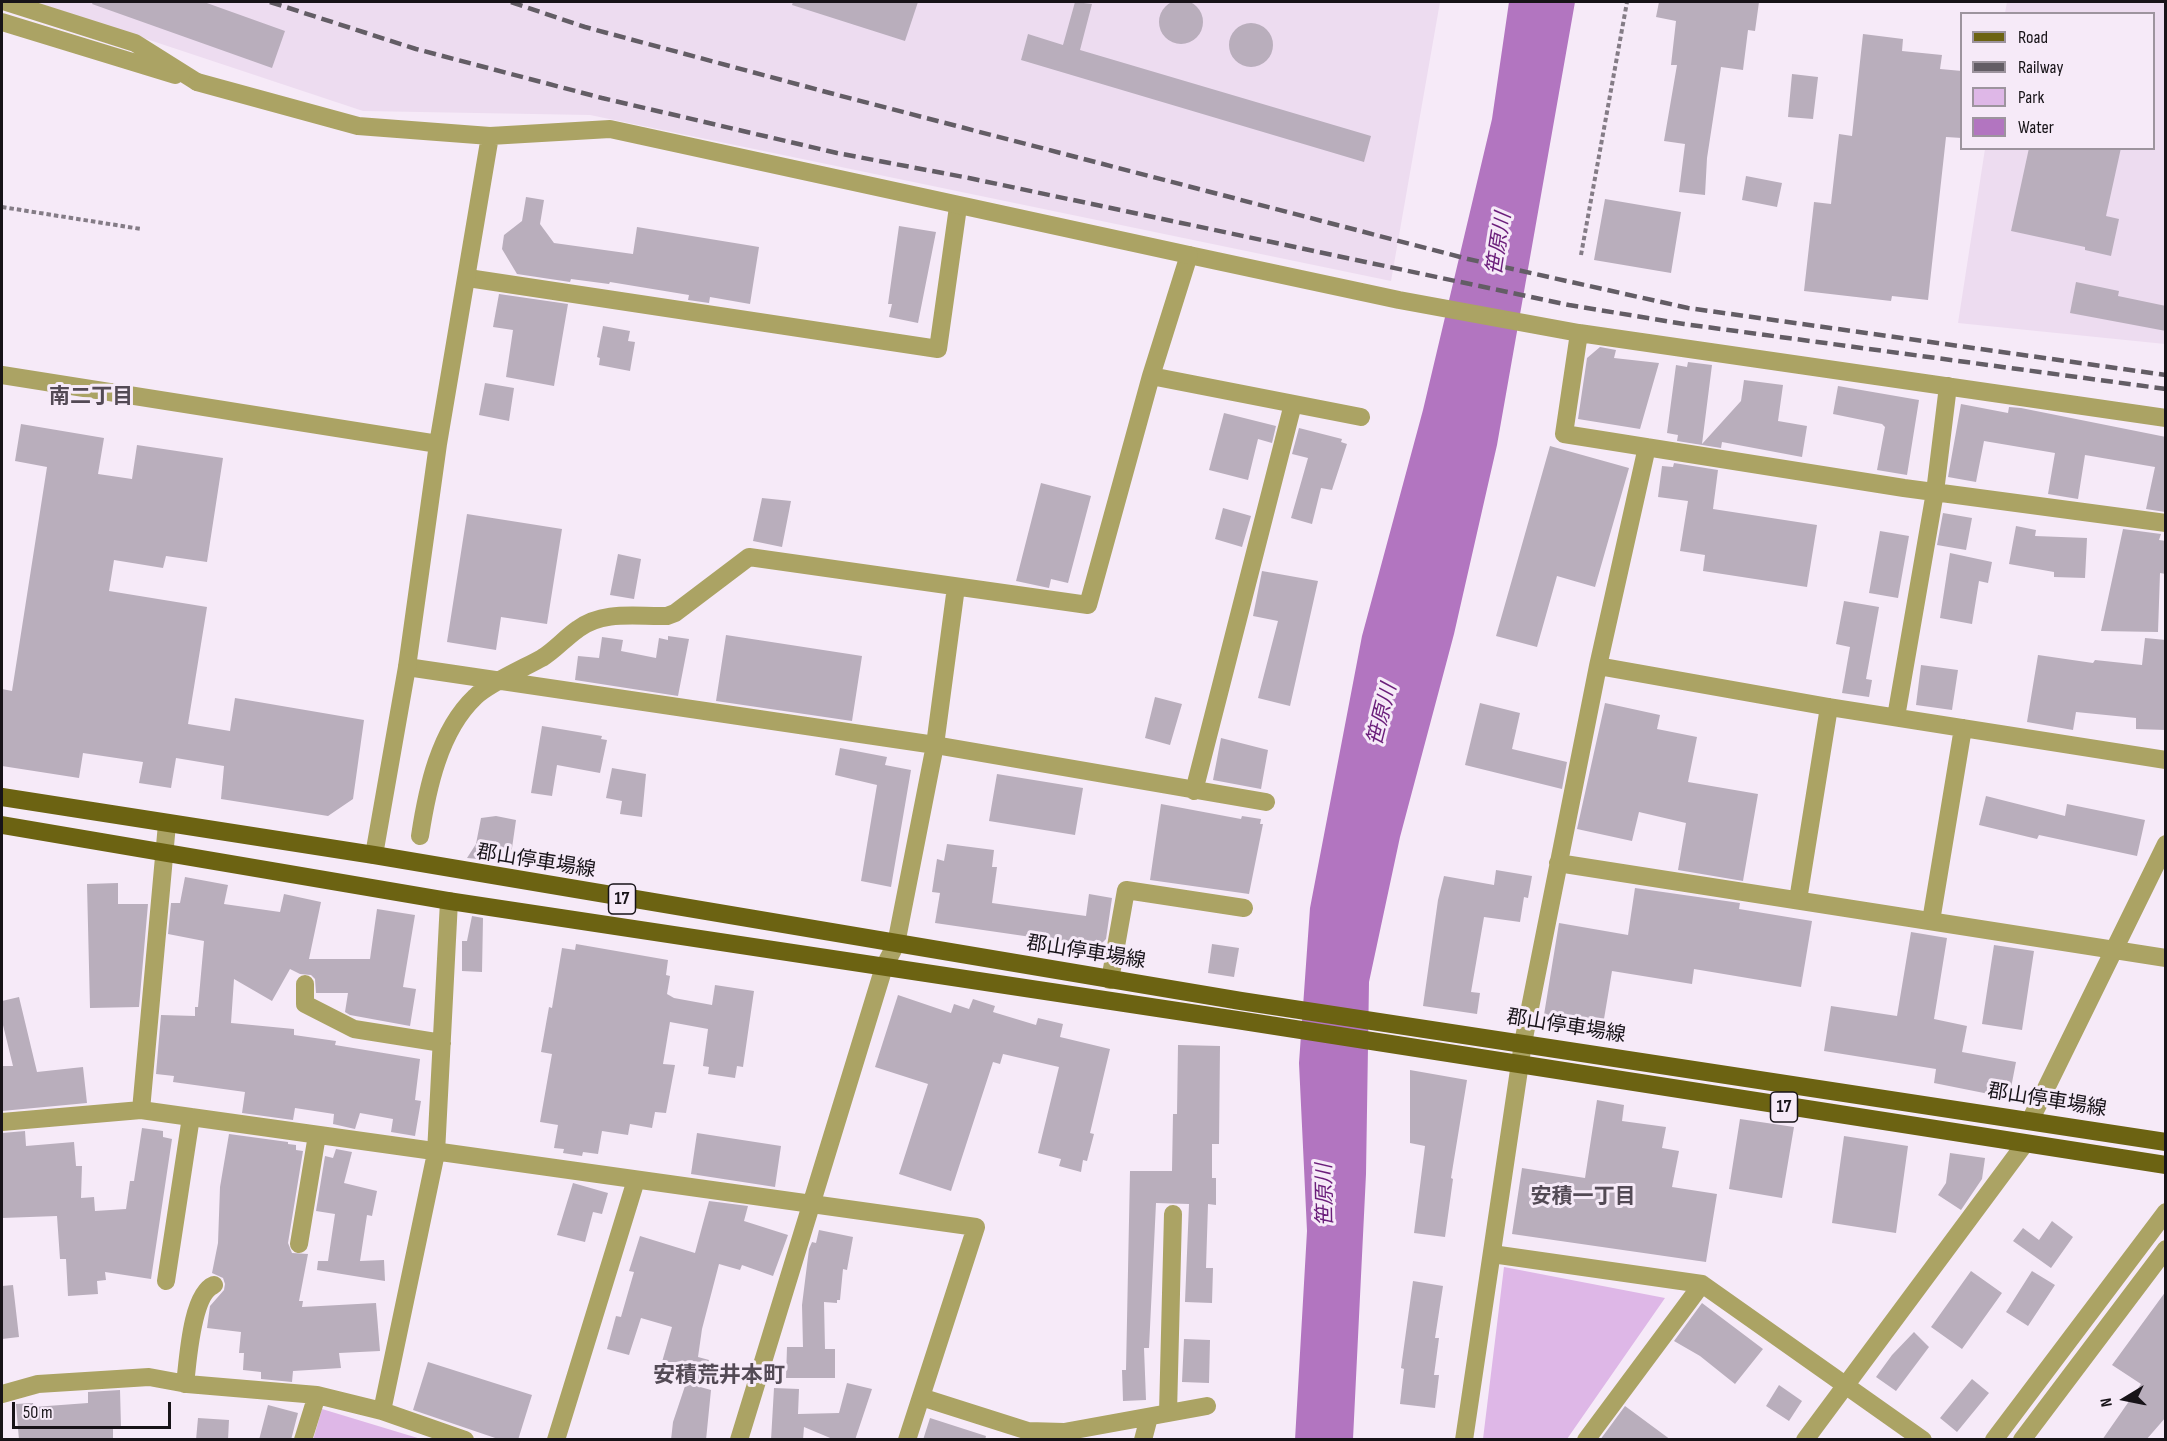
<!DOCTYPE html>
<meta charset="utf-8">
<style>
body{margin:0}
#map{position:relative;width:2167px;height:1441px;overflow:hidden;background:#f6eaf8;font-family:"Sofia Sans Condensed",sans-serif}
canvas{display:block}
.frame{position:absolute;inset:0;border:3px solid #171318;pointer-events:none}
.legend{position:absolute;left:1960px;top:12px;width:195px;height:138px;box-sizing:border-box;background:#f6eaf8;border:2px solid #9d949e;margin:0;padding:8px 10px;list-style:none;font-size:18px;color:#171318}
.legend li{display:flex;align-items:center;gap:12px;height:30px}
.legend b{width:30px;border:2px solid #9d949e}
.north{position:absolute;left:2095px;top:1369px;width:60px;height:60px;-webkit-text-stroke:4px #f6eaf8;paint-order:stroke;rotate:260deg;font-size:16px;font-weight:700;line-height:24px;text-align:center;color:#171318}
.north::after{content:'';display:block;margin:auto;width:21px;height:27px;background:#171318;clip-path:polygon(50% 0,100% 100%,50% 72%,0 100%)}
.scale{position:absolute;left:12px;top:1402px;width:159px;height:27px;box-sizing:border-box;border:3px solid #171318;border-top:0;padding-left:8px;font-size:18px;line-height:21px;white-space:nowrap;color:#171318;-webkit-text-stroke:4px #f6eaf8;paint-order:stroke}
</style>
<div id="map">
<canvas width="2167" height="1441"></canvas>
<div class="frame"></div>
<ul class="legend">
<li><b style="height:8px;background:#6c6312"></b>Road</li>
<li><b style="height:8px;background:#635d65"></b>Railway</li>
<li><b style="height:16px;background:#deb7e7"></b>Park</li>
<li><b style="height:16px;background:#b275c0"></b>Water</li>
</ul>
<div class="north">N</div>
<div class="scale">50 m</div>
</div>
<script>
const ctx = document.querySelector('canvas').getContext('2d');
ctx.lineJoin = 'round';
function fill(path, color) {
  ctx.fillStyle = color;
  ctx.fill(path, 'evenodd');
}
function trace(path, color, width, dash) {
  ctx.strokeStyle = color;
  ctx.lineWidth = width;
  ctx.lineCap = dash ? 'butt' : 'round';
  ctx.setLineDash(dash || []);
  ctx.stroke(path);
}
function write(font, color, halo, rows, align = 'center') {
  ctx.font = font + ' "Sofia Sans Condensed","Noto Sans JP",sans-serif';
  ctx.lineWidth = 6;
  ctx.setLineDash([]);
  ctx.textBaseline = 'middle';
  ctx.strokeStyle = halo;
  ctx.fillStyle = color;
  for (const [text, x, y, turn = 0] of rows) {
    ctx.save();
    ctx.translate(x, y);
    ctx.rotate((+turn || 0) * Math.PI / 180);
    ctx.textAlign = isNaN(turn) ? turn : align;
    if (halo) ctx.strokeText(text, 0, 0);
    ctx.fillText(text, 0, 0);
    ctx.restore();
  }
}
fill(new Path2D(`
 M 35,2 L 1440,2 L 1391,281 L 590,115 L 363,111 Z
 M 2007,2 L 2165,2 L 2165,344 L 1958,323 L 1985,149 L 2154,148 L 2154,14 L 2005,13 Z`), '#eddcf0');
fill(new Path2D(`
 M 1504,1267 L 1665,1298 L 1567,1439 L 1483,1439 Z
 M 322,1409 L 421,1439 L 313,1440 Z`), '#deb7e7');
fill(new Path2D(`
 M 1509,2 L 1575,2 L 1497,445 L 1454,634 L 1400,837 L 1369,982 L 1366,1174 L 1353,1439 L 1295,1440 L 1307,1231 L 1299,1063 L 1310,908 L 1362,636 L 1423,410 L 1492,119 Z`), '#b275c0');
fill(new Path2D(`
 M1159 22a22 22 0 1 1 44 0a22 22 0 1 1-44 0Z
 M 93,2 L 204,2 L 285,31 L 272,68 L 92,4 Z
 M 793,2 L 918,2 L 905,41 L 792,5 Z
 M 1075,2 L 1092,4 L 1080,50 L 1371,136 L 1364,162 L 1021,60 L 1028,34 L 1063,45 Z
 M 1659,2 L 1759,2 L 1755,31 L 1748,30 L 1743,70 L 1721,67 L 1707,158 L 1705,195 L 1679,192 L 1685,144 L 1664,141 L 1677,65 L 1671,65 L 1676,21 L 1656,17 Z
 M1229 45a22 22 0 1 1 44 0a22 22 0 1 1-44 0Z
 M 1863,34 L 1903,39 L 1902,51 L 1942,55 L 1940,69 L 1962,71 L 1962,138 L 1946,137 L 1928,300 L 1892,296 L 1891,301 L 1804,291 L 1814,202 L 1831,204 L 1839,134 L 1852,136 Z
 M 1792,74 L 1818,77 L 1813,119 L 1788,117 Z
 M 2029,148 L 2121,148 L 2106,216 L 2119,219 L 2111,256 L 2085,250 L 2085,247 L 2011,231 Z
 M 1746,176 L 1782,183 L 1777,207 L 1742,200 Z
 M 526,197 L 544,200 L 540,224 L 554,243 L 633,254 L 637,227 L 759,247 L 750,304 L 710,297 L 709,303 L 688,300 L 689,295 L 610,282 L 609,284 L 571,279 L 570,282 L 517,274 L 502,249 L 504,235 L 522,221 Z
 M 1605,199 L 1681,212 L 1671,273 L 1594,260 Z
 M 899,226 L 936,232 L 918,323 L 889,317 L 892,304 L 888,304 Z
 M 2076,282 L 2119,291 L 2118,296 L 2166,306 L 2166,331 L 2070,313 Z
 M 499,294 L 568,304 L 554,386 L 506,377 L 513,330 L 493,327 Z
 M 603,326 L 630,331 L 628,341 L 635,342 L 630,371 L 599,365 L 600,358 L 597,357 Z
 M 1600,347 L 1616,350 L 1614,358 L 1659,363 L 1640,429 L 1578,419 L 1587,358 Z
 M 1688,362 L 1712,365 L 1702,444 L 1741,401 L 1744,380 L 1783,385 L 1778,421 L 1807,426 L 1802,457 L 1722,442 L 1721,448 L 1677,441 L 1678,435 L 1667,433 L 1676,365 L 1687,367 Z
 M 485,383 L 514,388 L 509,421 L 479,415 Z
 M 1838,386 L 1919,400 L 1907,475 L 1877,470 L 1885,427 L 1882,424 L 1833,414 Z
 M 1961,404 L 2008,413 L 2009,407 L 2021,408 L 2166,437 L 2165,512 L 2146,509 L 2155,467 L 2085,455 L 2078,499 L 2048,494 L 2055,453 L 1984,441 L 1976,482 L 1948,477 Z
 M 1224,413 L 1276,426 L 1272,443 L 1258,439 L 1248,480 L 1209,470 Z
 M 21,424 L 104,438 L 98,474 L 132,479 L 137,445 L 223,458 L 207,562 L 166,556 L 163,568 L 114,560 L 109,591 L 207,607 L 188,724 L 230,731 L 235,698 L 364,720 L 353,799 L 328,816 L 221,799 L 224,766 L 176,758 L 171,788 L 139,783 L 143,762 L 83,753 L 79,778 L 2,766 L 2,689 L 12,691 L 47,467 L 15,461 Z
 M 1299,428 L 1342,439 L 1341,442 L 1347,444 L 1332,490 L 1321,488 L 1312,524 L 1291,518 L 1308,458 L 1292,454 Z
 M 1550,446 L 1629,468 L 1595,587 L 1557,576 L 1537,647 L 1496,636 Z
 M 1674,463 L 1718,470 L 1713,509 L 1817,525 L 1807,587 L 1703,571 L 1705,555 L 1680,551 L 1688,501 L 1658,497 L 1662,466 L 1673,467 Z
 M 1041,483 L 1091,496 L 1068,583 L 1051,579 L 1049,588 L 1016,581 Z
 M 762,498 L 791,501 L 782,547 L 753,541 Z
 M 1223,508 L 1251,516 L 1242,547 L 1215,539 Z
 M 1943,513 L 1972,518 L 1966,550 L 1937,545 Z
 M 467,514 L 562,529 L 547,624 L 501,617 L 496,650 L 447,642 Z
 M 2016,526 L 2036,530 L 2035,536 L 2087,538 L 2085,578 L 2054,577 L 2054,572 L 2009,564 Z
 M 2123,529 L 2161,534 L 2159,540 L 2166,541 L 2166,574 L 2160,573 L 2158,632 L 2101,631 Z
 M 1880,531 L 1909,536 L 1898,598 L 1869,593 Z
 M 1950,553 L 1992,562 L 1988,583 L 1979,581 L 1972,624 L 1940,618 Z
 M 618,554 L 641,559 L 634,599 L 610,595 Z
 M 1262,571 L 1318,581 L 1290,706 L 1258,698 L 1278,621 L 1253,616 Z
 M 1844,601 L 1879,607 L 1866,679 L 1872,680 L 1869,697 L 1842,693 L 1850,647 L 1836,644 Z
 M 726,635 L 862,656 L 852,721 L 716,701 Z
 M 668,636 L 689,639 L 678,696 L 575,680 L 578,656 L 599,658 L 602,637 L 623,640 L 621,651 L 656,658 L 659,638 L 668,640 Z
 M 2145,638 L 2166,640 L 2166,730 L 2136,729 L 2136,718 L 2076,712 L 2073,730 L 2027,722 L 2038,655 L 2093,663 L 2095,660 L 2142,665 Z
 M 1921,665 L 1958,670 L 1952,710 L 1916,705 Z
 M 1155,697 L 1182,704 L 1170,745 L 1145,738 Z
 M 1480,703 L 1520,713 L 1512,749 L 1567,762 L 1562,789 L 1465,765 Z
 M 1605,703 L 1660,715 L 1657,729 L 1697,737 L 1688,782 L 1758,794 L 1743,881 L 1678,870 L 1686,823 L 1639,812 L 1632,841 L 1577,829 Z
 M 542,726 L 602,736 L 601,739 L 607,740 L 600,773 L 557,765 L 552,796 L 531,793 Z
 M 1221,738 L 1268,750 L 1261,789 L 1213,780 Z
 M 840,748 L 887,757 L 885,765 L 911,770 L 891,887 L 861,881 L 877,785 L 835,775 Z
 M 612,768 L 646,774 L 642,817 L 620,814 L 622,801 L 606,798 Z
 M 997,774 L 1083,788 L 1075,835 L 989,821 Z
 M 1986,796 L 2065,816 L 2067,804 L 2145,820 L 2137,856 L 2039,835 L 2037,839 L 1979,825 Z
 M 1161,804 L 1241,819 L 1242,816 L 1261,819 L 1260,824 L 1263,824 L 1249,894 L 1150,880 Z
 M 496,816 L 516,820 L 510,862 L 467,858 L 476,844 L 481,818 Z
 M 947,844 L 994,850 L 992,867 L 997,867 L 992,903 L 1086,916 L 1089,894 L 1112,898 L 1106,939 L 1100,945 L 1093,946 L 935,923 L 940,893 L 932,892 L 937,859 L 944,861 Z
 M 1496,870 L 1532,876 L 1528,898 L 1524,897 L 1520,922 L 1484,917 L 1471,992 L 1480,993 L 1477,1014 L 1423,1006 L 1438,900 L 1444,876 L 1494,885 Z
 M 185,877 L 228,885 L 224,904 L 280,912 L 284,894 L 321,902 L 309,959 L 370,959 L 377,909 L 415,915 L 403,987 L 416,989 L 410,1026 L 350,1015 L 345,1012 L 348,993 L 316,993 L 315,979 L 311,975 L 300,974 L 290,969 L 272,1001 L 234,979 L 231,1023 L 294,1029 L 294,1035 L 336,1041 L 335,1045 L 420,1059 L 415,1100 L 421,1101 L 415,1136 L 391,1132 L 393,1119 L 360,1113 L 355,1129 L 333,1124 L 334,1114 L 295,1108 L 293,1120 L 242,1113 L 245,1092 L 173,1082 L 174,1076 L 156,1074 L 161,1015 L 195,1016 L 195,1007 L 198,1007 L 204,941 L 168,934 L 171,903 L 180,903 Z
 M 118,883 L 118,904 L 148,904 L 139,1007 L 90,1008 L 87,884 Z
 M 1635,888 L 1740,903 L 1739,909 L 1812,921 L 1801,987 L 1694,969 L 1692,984 L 1612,971 L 1601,1037 L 1542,1027 L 1559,923 L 1628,935 Z
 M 472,916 L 483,918 L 482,972 L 462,971 L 462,941 L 467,941 Z
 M 1911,932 L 1947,938 L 1934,1019 L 1967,1026 L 1962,1052 L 2016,1062 L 2009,1098 L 1934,1083 L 1936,1069 L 1824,1051 L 1831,1006 L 1897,1016 Z
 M 576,944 L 668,960 L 666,975 L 670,976 L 667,994 L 674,998 L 712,1005 L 715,985 L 754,991 L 743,1067 L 737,1066 L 735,1078 L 708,1074 L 709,1067 L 703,1066 L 708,1029 L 670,1022 L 663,1064 L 675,1065 L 666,1113 L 655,1112 L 652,1128 L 630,1124 L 628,1135 L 602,1131 L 598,1154 L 583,1152 L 582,1156 L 563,1153 L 564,1149 L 554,1148 L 558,1125 L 540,1122 L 552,1054 L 541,1052 L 549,1007 L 552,1008 L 562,948 L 575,950 Z
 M 1212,944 L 1239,948 L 1234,977 L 1208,973 Z
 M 1994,945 L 2034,951 L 2022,1030 L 1982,1024 Z
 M 898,995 L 951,1013 L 954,1004 L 969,1009 L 973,999 L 995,1006 L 993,1012 L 1036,1025 L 1038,1018 L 1063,1024 L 1060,1037 L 1110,1049 L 1090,1133 L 1094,1134 L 1087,1161 L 1083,1160 L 1081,1172 L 1059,1166 L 1061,1159 L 1038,1153 L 1059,1067 L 1003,1054 L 1000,1064 L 993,1062 L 951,1191 L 899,1174 L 928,1084 L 875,1067 Z
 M 19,997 L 37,1072 L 83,1067 L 87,1103 L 2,1111 L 2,1066 L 13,1066 L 2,1021 L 2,1001 Z
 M 1178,1045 L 1220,1046 L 1219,1144 L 1212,1144 L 1212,1178 L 1216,1178 L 1216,1205 L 1208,1204 L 1206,1268 L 1213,1268 L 1212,1303 L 1185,1302 L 1189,1204 L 1156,1203 L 1149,1348 L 1144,1348 L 1146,1400 L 1123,1401 L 1122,1370 L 1126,1370 L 1130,1171 L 1172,1171 L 1173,1114 L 1177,1114 Z
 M 1410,1070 L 1467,1080 L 1451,1178 L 1453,1179 L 1445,1237 L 1414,1233 L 1425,1146 L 1410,1143 Z
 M 1597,1100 L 1624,1105 L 1622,1121 L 1666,1127 L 1662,1148 L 1679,1151 L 1672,1187 L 1717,1194 L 1706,1262 L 1512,1234 L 1522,1168 L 1585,1178 Z
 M 1740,1119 L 1794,1127 L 1782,1198 L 1729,1189 Z
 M 142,1128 L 163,1131 L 163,1137 L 172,1139 L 151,1279 L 105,1272 L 106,1280 L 97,1281 L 98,1294 L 68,1296 L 66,1259 L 60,1259 L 57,1216 L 2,1218 L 2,1133 L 25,1131 L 26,1146 L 74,1142 L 76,1166 L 82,1166 L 81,1198 L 94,1197 L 95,1211 L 126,1209 L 130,1181 L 134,1181 Z
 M 697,1133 L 781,1146 L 775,1187 L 691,1174 Z
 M 229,1134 L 288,1142 L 288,1144 L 296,1145 L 296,1150 L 303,1151 L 288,1243 L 292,1253 L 308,1254 L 299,1301 L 303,1301 L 302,1307 L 376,1303 L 380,1351 L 339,1353 L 341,1368 L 293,1371 L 292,1382 L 261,1379 L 261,1372 L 243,1370 L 244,1353 L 239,1353 L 241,1332 L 207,1328 L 210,1306 L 224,1290 L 225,1284 L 223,1278 L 212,1273 L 218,1243 L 220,1187 Z
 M 1844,1136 L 1908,1146 L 1896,1233 L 1832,1223 Z
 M 336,1149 L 352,1152 L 344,1183 L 377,1191 L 372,1216 L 367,1215 L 360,1261 L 384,1260 L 385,1281 L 317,1270 L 318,1261 L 328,1261 L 335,1214 L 316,1211 L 325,1156 L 333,1158 Z
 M 1950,1153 L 1985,1158 L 1982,1179 L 1961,1210 L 1938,1195 L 1946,1183 Z
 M 573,1183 L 608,1193 L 602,1214 L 593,1212 L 585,1242 L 557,1235 Z
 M 709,1201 L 748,1206 L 744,1221 L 788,1235 L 773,1276 L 742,1265 L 740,1270 L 719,1264 L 702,1329 L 698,1357 L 709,1360 L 702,1382 L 660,1369 L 672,1327 L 641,1318 L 629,1355 L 607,1349 L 616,1316 L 621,1317 L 634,1272 L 629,1271 L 640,1236 L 695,1253 Z
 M 2052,1221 L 2073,1237 L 2051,1268 L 2013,1241 L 2023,1228 L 2039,1240 Z
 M 819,1230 L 853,1237 L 847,1270 L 843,1269 L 840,1300 L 837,1300 L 837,1303 L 824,1302 L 825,1349 L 835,1349 L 835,1378 L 786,1378 L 787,1347 L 803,1347 L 802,1305 L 809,1249 L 812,1242 L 816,1243 Z
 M 1971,1271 L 2002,1293 L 1962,1349 L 1931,1327 Z
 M 2032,1271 L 2055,1285 L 2028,1326 L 2006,1312 Z
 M 1413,1281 L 1443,1286 L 1435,1338 L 1439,1338 L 1434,1375 L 1439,1375 L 1435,1408 L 1400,1404 L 1404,1369 L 1401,1368 Z
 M 13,1285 L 19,1337 L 2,1339 L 2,1286 Z
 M 2166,1291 L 2166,1417 L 2146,1440 L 2102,1440 L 2141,1384 L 2112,1365 Z
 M 1702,1303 L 1763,1349 L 1735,1384 L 1700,1356 L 1674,1341 Z
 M 1914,1332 L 1929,1347 L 1896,1391 L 1876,1377 L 1892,1355 Z
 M 1184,1339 L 1210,1340 L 1209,1383 L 1182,1382 Z
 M 428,1362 L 532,1395 L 518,1440 L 501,1440 L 413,1410 Z
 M 1972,1379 L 1989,1393 L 1957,1432 L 1940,1418 Z
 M 686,1383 L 711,1390 L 706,1440 L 671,1440 L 673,1422 Z
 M 847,1383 L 872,1389 L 855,1440 L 835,1440 L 804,1427 L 803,1440 L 771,1440 L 774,1388 L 799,1389 L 798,1414 L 839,1413 Z
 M 1779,1385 L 1802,1401 L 1789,1421 L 1766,1406 Z
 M 120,1390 L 121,1427 L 113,1427 L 113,1439 L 19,1440 L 16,1404 L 33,1403 L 34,1407 L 88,1403 L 88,1392 Z
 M 268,1405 L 298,1413 L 291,1440 L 259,1440 Z
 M 1625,1406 L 1671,1440 L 1600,1440 Z
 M 198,1418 L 229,1420 L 228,1440 L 196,1440 Z
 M 930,1418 L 986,1436 L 985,1440 L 923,1440 Z`), '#b9aebc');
trace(new Path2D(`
 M 2,207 L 141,229
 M 1581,255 L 1627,2`), '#847c86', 4, [4.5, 3]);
trace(new Path2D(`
 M 6,2 L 135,43 L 197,82
 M 2,22 L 175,75
 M 468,278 L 938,349 L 958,207
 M 1579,333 L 1564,434 L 1904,488 L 2166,523
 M 1151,376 L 1361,417
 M 1598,666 L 1829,707 L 2166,760
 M 407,667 L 935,745 L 1266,802
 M 1896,717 L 1935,492 L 1948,386
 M 1194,791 L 1293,404
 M 420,836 C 427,790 439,731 475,697 C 488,684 524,668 542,658 C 555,650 565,638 578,629 C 604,610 637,617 667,616 L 675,613 L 749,557 L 1088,605 L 1151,376 L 1189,255 L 1399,300 L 1579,333 L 2166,418
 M 1558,863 L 2166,958
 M 1798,900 L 1829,707
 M 1931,921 L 1963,728
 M 1110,980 L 1126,890 L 1244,908
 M 305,984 L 305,1004 L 354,1029 L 442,1043
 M 141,1110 L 167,824
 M 2030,1121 L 2166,844
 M 2,1122 L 141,1110 L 976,1227 L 907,1440
 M 299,1244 L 317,1135
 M 1492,1254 L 1702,1284 L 1923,1440
 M 166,1281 L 191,1117
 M 185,1384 C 188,1362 191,1294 214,1285
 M 2,1394 L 38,1384 L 149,1377 L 187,1384 L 317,1395 L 382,1411 L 465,1440
 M 921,1397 L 1028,1431 L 1064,1432 L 1207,1406
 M 382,1411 L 436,1153 L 449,901
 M 1168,1413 L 1173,1214
 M 303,1440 L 317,1395
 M 556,1440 L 636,1180
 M 739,1440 L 884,967 L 896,944 L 935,745 L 956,587
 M 1143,1440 L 1149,1417
 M 1464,1440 L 1523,1043 L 1598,666 L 1647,447
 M 1586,1440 L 1702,1284
 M 1805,1440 L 2024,1145`), '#aba364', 18);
trace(new Path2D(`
 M 197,82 L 358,126 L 490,136 L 610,129 L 1189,255
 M 2,375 L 438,444
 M 374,855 L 407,667 L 438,444 L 490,136
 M 1994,1440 L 2166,1212
 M 2022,1440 L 2166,1249`), '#aba364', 18);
trace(new Path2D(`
 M 2,797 L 374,855 L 1241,1001 L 2166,1142
 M 2,825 L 449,901 L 1237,1020 L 2166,1165`), '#6c6312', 18);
trace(new Path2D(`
 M 270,2 L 416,49 L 602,98 L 837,153 L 969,178 L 1569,305 L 1684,324 L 2166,389
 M 511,2 L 585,27 L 830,93 L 1468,259 L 1688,308 L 2166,375`), '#635d65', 4.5, [12, 6]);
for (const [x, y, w] of [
 [622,899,27],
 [1784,1107,27]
]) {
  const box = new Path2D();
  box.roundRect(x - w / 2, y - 15, w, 30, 4.5);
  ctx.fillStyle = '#f6eaf8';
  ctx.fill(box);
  trace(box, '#171318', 1.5);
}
write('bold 18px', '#171318', null, [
 ["17",622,899],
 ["17",1784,1107]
]);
write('20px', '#171318', '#f6eaf8', [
 ["郡山停車場線",536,862,9],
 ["郡山停車場線",1086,953,9],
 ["郡山停車場線",1566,1027,9],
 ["郡山停車場線",2047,1101,9]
]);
write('italic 21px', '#6a1d7a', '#f6eaf8', [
 ["笹原川",1500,244,-81],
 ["笹原川",1383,715,-76],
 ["笹原川",1326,1195,-91]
]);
write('bold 21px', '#534a55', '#f6eaf8', [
 ["南二丁目",91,398],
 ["安積一丁目",1583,1198]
]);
write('bold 22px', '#534a55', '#f6eaf8', [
 ["安積荒井本町",719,1376]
]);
</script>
